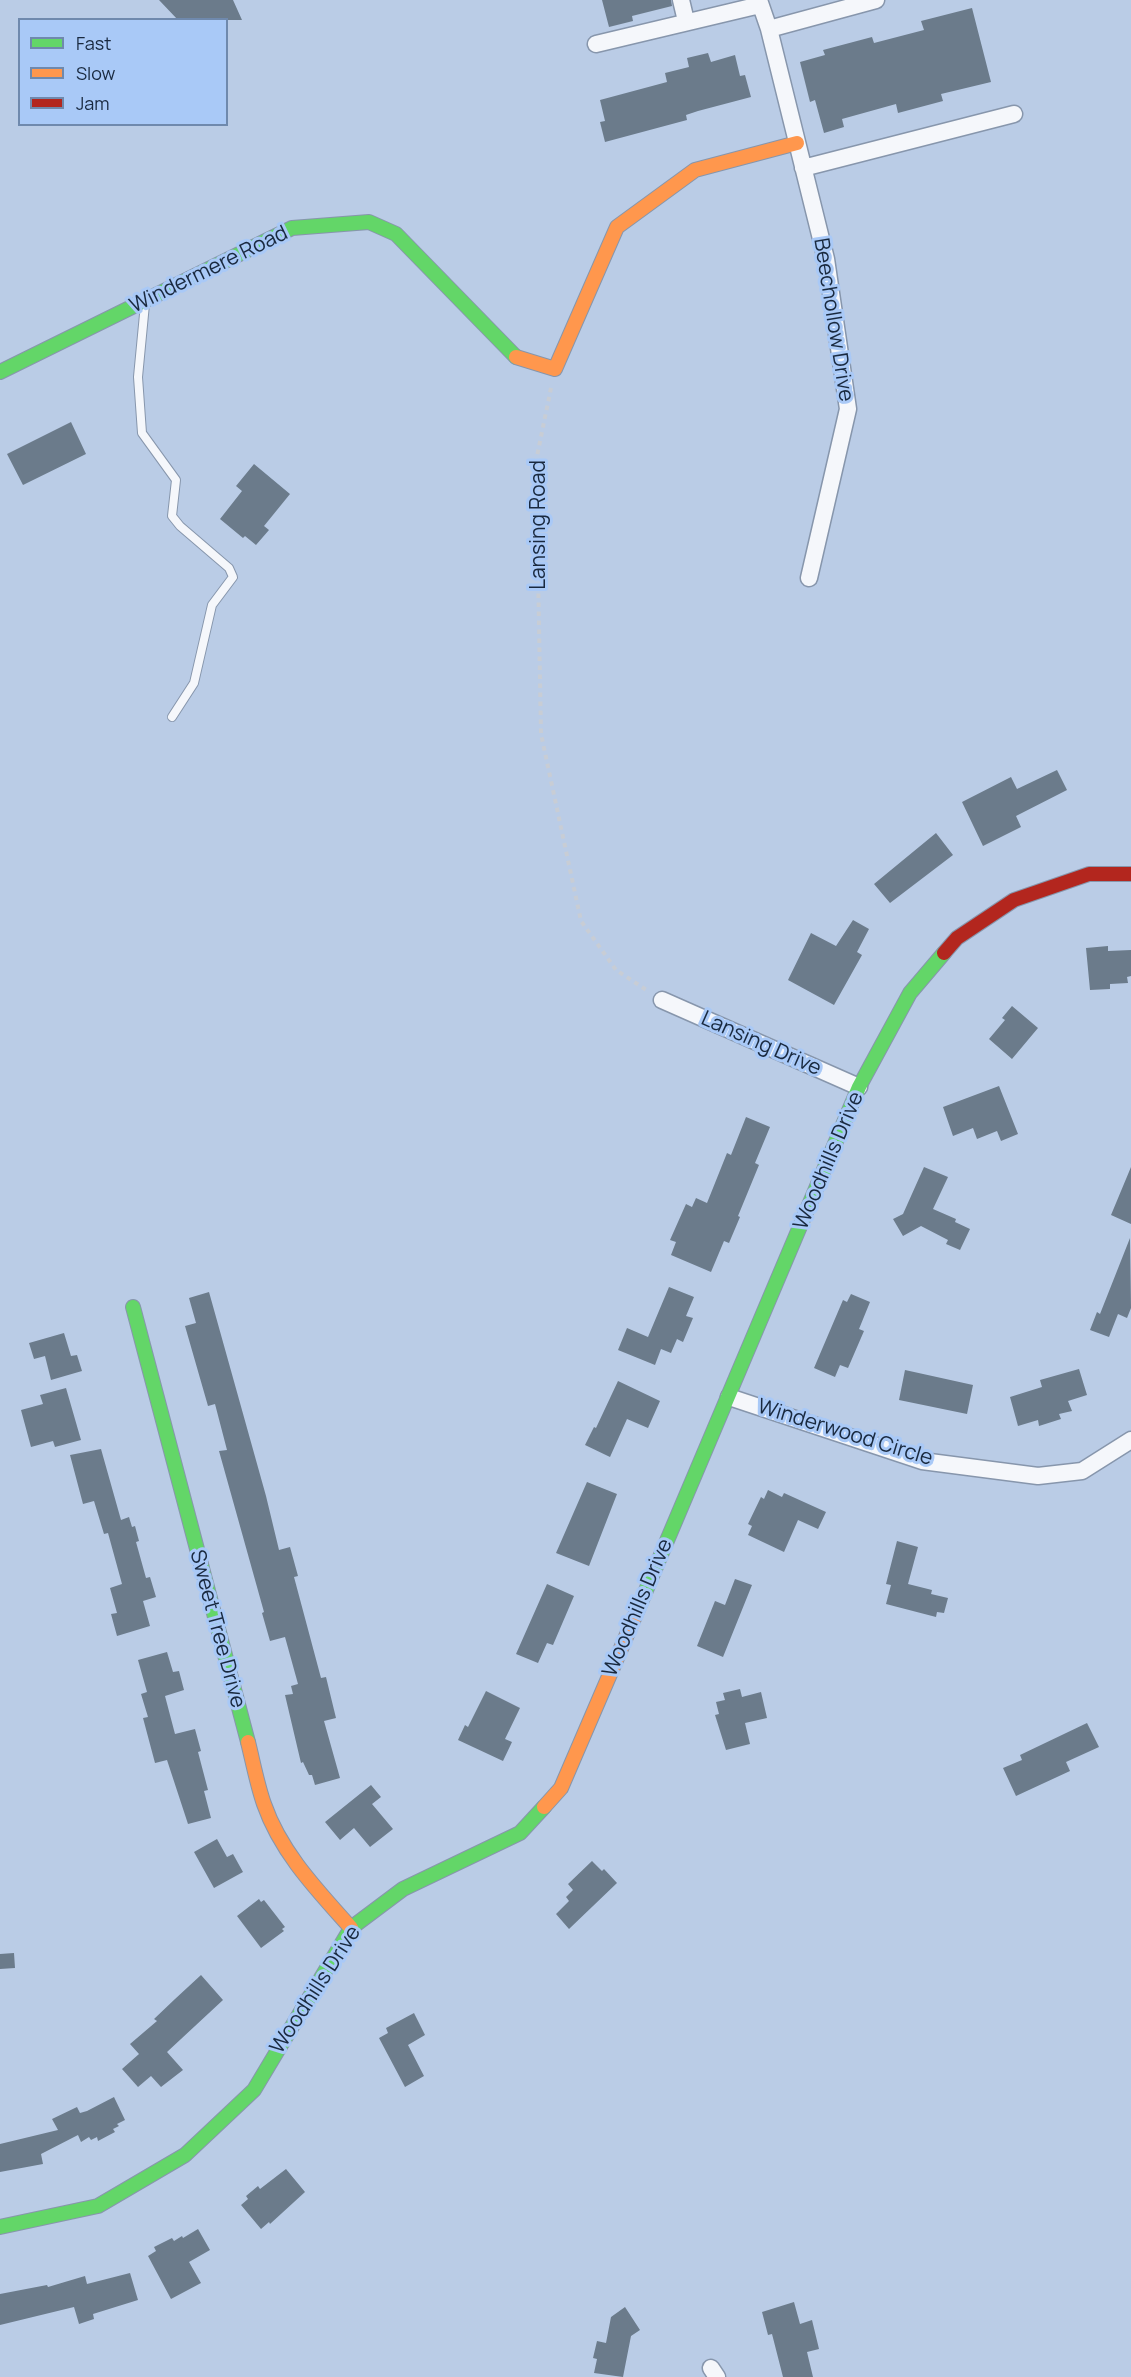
<!DOCTYPE html>
<style>
body{margin:0}
#map{position:relative;width:1131px;height:2377px;overflow:hidden;background:#bacce6;font-family:Manrope,sans-serif}
canvas{display:block}
.legend{position:absolute;left:18px;top:18px;width:210px;height:108px;box-sizing:border-box;background:#a9c9f7;border:2px solid #6f89ad;margin:0;padding:8px 10px;list-style:none;font-size:18px;color:#19293f}
.legend li{display:flex;align-items:center;gap:12px;height:30px}
.legend b{width:30px;border:2px solid #6f89ad}
</style>
<div id="map">
<canvas width="1131" height="2377"></canvas>
<ul class="legend">
<li><b style="height:8px;background:#63d668"></b>Fast</li>
<li><b style="height:8px;background:#ff974d"></b>Slow</li>
<li><b style="height:8px;background:#b3261e"></b>Jam</li>
</ul>
</div>
<script>
const ctx = document.querySelector('canvas').getContext('2d');
ctx.lineJoin = 'round';
function fill(path, color) {
  ctx.fillStyle = color;
  ctx.fill(path, 'evenodd');
}
function trace(path, color, width, dash) {
  ctx.strokeStyle = color;
  ctx.lineWidth = width;
  ctx.lineCap = dash ? 'butt' : 'round';
  ctx.setLineDash(dash || []);
  ctx.stroke(path);
}
function write(font, color, halo, rows, align = 'center') {
  ctx.font = font + ' Manrope,sans-serif';
  ctx.lineWidth = 6;
  ctx.setLineDash([]);
  ctx.textBaseline = 'middle';
  ctx.strokeStyle = halo;
  ctx.fillStyle = color;
  for (const [text, x, y, turn = 0] of rows) {
    ctx.save();
    ctx.translate(x, y);
    ctx.rotate((+turn || 0) * Math.PI / 180);
    ctx.textAlign = isNaN(turn) ? turn : align;
    if (halo) ctx.strokeText(text, 0, 0);
    ctx.fillText(text, 0, 0);
    ctx.restore();
  }
}
fill(new Path2D(`
 M 159,0 L 233,0 L 242,20 L 178,20 Z
 M 602,0 L 671,0 L 672,6 L 632,16 L 633,21 L 609,27 Z
 M 972,8 L 991,82 L 941,94 L 943,101 L 898,113 L 896,104 L 842,119 L 844,127 L 824,133 L 815,100 L 810,102 L 800,62 L 825,55 L 823,50 L 872,37 L 874,43 L 924,30 L 921,21 Z
 M 708,53 L 711,62 L 735,55 L 740,76 L 745,75 L 751,97 L 698,111 L 686,115 L 687,120 L 605,142 L 600,122 L 605,121 L 600,100 L 667,82 L 665,73 L 689,67 L 687,58 Z
 M 71,422 L 86,454 L 23,485 L 7,454 Z
 M 254,464 L 290,494 L 264,526 L 269,530 L 256,545 L 245,536 L 243,538 L 220,519 L 242,491 L 236,486 Z
 M 1057,770 L 1067,790 L 1016,816 L 1021,827 L 983,846 L 962,802 L 1011,777 L 1017,789 Z
 M 936,833 L 953,855 L 890,903 L 874,884 Z
 M 853,920 L 869,929 L 857,952 L 862,955 L 834,1005 L 788,980 L 811,933 L 836,946 Z
 M 1108,946 L 1108,951 L 1131,950 L 1131,976 L 1127,977 L 1128,983 L 1110,984 L 1110,989 L 1090,990 L 1086,948 Z
 M 1012,1006 L 1038,1028 L 1012,1059 L 989,1039 L 1005,1020 L 1002,1018 Z
 M 999,1086 L 1018,1134 L 1001,1141 L 997,1131 L 977,1139 L 973,1128 L 953,1136 L 943,1107 Z
 M 746,1117 L 770,1127 L 755,1163 L 759,1165 L 738,1216 L 740,1217 L 729,1243 L 724,1241 L 711,1272 L 671,1255 L 676,1242 L 670,1240 L 686,1204 L 692,1207 L 696,1198 L 707,1203 L 727,1153 L 731,1155 Z
 M 924,1167 L 948,1177 L 933,1209 L 956,1219 L 955,1222 L 970,1229 L 960,1250 L 946,1244 L 948,1240 L 921,1226 L 903,1236 L 893,1219 L 903,1214 Z
 M 1131,1167 L 1131,1224 L 1111,1215 Z
 M 1130,1238 L 1131,1308 L 1127,1318 L 1118,1314 L 1109,1337 L 1090,1330 L 1097,1312 L 1100,1314 Z
 M 669,1287 L 694,1297 L 686,1316 L 693,1318 L 683,1342 L 677,1339 L 671,1353 L 661,1349 L 655,1365 L 618,1350 L 627,1328 L 648,1337 Z
 M 209,1292 L 266,1496 L 279,1550 L 290,1547 L 298,1576 L 294,1577 L 321,1678 L 326,1677 L 336,1718 L 324,1721 L 340,1778 L 315,1785 L 312,1775 L 309,1775 L 303,1762 L 301,1763 L 285,1695 L 293,1694 L 291,1686 L 298,1684 L 285,1637 L 270,1641 L 262,1613 L 264,1612 L 219,1451 L 227,1450 L 215,1404 L 208,1406 L 185,1326 L 196,1323 L 189,1298 Z
 M 851,1294 L 870,1302 L 859,1329 L 864,1331 L 848,1368 L 840,1365 L 835,1377 L 814,1368 L 843,1300 L 847,1302 Z
 M 64,1333 L 71,1356 L 77,1355 L 82,1371 L 51,1380 L 45,1356 L 34,1359 L 29,1343 Z
 M 1079,1369 L 1087,1395 L 1068,1401 L 1072,1411 L 1059,1414 L 1061,1419 L 1039,1426 L 1038,1420 L 1018,1426 L 1010,1397 L 1042,1387 L 1040,1380 Z
 M 905,1370 L 973,1385 L 967,1414 L 899,1400 Z
 M 618,1381 L 660,1401 L 648,1428 L 627,1419 L 610,1457 L 585,1445 L 594,1427 L 596,1428 Z
 M 66,1388 L 81,1440 L 55,1447 L 53,1441 L 31,1447 L 21,1410 L 43,1404 L 40,1395 Z
 M 101,1449 L 121,1520 L 129,1517 L 132,1527 L 135,1526 L 139,1541 L 136,1542 L 146,1578 L 150,1577 L 156,1597 L 143,1601 L 150,1626 L 117,1636 L 111,1614 L 117,1613 L 110,1588 L 122,1584 L 108,1533 L 104,1534 L 94,1501 L 83,1504 L 70,1455 Z
 M 587,1482 L 617,1494 L 589,1566 L 556,1553 Z
 M 768,1490 L 782,1497 L 784,1493 L 826,1512 L 818,1529 L 798,1520 L 784,1552 L 748,1535 L 752,1526 L 748,1524 L 761,1497 L 764,1499 Z
 M 897,1541 L 918,1547 L 908,1584 L 932,1590 L 931,1594 L 948,1598 L 944,1613 L 937,1612 L 936,1617 L 886,1604 L 891,1585 L 886,1584 Z
 M 735,1579 L 752,1585 L 723,1657 L 697,1646 L 715,1601 L 725,1605 Z
 M 547,1584 L 574,1596 L 553,1645 L 547,1643 L 538,1663 L 516,1654 Z
 M 167,1652 L 173,1672 L 179,1671 L 184,1690 L 165,1696 L 175,1734 L 195,1729 L 201,1751 L 198,1752 L 208,1790 L 204,1791 L 211,1818 L 188,1824 L 167,1760 L 155,1763 L 143,1718 L 148,1717 L 141,1694 L 147,1692 L 138,1660 Z
 M 740,1689 L 742,1697 L 761,1692 L 767,1718 L 745,1723 L 750,1744 L 726,1750 L 715,1715 L 719,1714 L 716,1702 L 725,1700 L 723,1693 Z
 M 486,1691 L 520,1708 L 505,1739 L 512,1742 L 503,1761 L 458,1740 L 465,1725 L 468,1727 Z
 M 1087,1723 L 1099,1747 L 1066,1762 L 1070,1771 L 1016,1796 L 1003,1768 L 1022,1760 L 1020,1755 Z
 M 371,1785 L 381,1797 L 372,1804 L 393,1829 L 370,1847 L 354,1828 L 340,1840 L 325,1822 Z
 M 217,1839 L 227,1857 L 233,1854 L 243,1872 L 214,1888 L 194,1852 Z
 M 592,1861 L 602,1871 L 604,1869 L 617,1883 L 569,1929 L 556,1914 L 569,1901 L 566,1897 L 573,1890 L 568,1884 Z
 M 259,1899 L 261,1902 L 264,1900 L 285,1927 L 282,1929 L 284,1931 L 261,1948 L 237,1916 Z
 M 14,1953 L 15,1968 L 0,1969 L 0,1954 Z
 M 201,1975 L 223,2000 L 167,2052 L 183,2070 L 161,2087 L 151,2076 L 138,2087 L 122,2069 L 139,2054 L 130,2044 L 157,2021 L 154,2019 L 175,1999 Z
 M 414,2013 L 425,2035 L 408,2045 L 424,2076 L 405,2087 L 379,2038 L 388,2033 L 386,2028 Z
 M 114,2097 L 125,2120 L 117,2124 L 119,2126 L 113,2129 L 115,2132 L 98,2141 L 97,2137 L 91,2140 L 89,2137 L 81,2142 L 78,2135 L 41,2154 L 43,2164 L 0,2172 L 0,2144 L 58,2130 L 52,2119 L 77,2107 L 80,2113 L 87,2111 Z
 M 286,2169 L 305,2192 L 270,2224 L 269,2222 L 261,2229 L 241,2205 L 248,2199 L 246,2196 L 258,2186 L 260,2189 Z
 M 198,2229 L 210,2250 L 189,2262 L 201,2283 L 171,2299 L 148,2256 L 156,2251 L 154,2247 L 172,2238 L 174,2241 L 182,2236 L 183,2238 Z
 M 130,2273 L 138,2300 L 93,2314 L 94,2319 L 79,2324 L 74,2307 L 0,2325 L 0,2294 L 47,2285 L 48,2287 L 85,2276 L 87,2284 Z
 M 794,2302 L 800,2324 L 812,2320 L 819,2349 L 807,2352 L 813,2377 L 783,2377 L 772,2334 L 768,2335 L 762,2312 Z
 M 625,2307 L 640,2330 L 631,2336 L 623,2377 L 594,2373 L 597,2359 L 593,2358 L 597,2341 L 606,2343 L 611,2317 Z`), '#6b7b8b');
const lane = new Path2D(`
 M 145,304 L 138,377 L 142,433 L 176,480 L 172,516 L 180,526 L 229,568 L 233,577 L 212,605 L 194,683 L 172,717`);
const street = new Path2D(`
 M 681,0 L 686,21
 M 759,0 L 769,29 L 826,259 L 848,409 L 809,578
 M 769,29 L 876,0
 M 596,44 L 760,5
 M 803,168 L 1014,114
 M 662,1000 L 859,1087
 M 729,1397 L 922,1461 L 1038,1476 L 1082,1471 L 1131,1440
 M 711,2368 L 717,2377`);
const fast = new Path2D(`
 M 0,372 L 292,228 L 369,222 L 396,234 L 516,357
 M 133,1307 L 248,1742
 M 644,1595 L 859,1087 L 910,993 L 944,953
 M 0,2227 L 98,2206 L 185,2155 L 254,2090 L 351,1928 L 403,1889 L 520,1833 L 544,1807`);
const slow = new Path2D(`
 M 516,357 L 555,369 L 617,227 L 695,170 L 797,143
 M 248,1742 C 253,1762 257,1784 264,1804 C 281,1853 318,1891 351,1928
 M 544,1807 L 561,1788 L 644,1595`);
const jam = new Path2D(`
 M 944,953 L 957,938 L 1014,900 L 1089,874 L 1131,874`);
trace(lane, '#8796ac', 10);
trace(street, '#8796ac', 19);
trace(fast, '#8796ac', 16);
trace(slow, '#8796ac', 16);
trace(jam, '#8796ac', 16);
trace(new Path2D(`
 M 551,388 L 536,461 L 541,734 L 581,921 L 616,970 L 648,991`), '#c8cdd5', 4, [4.5, 4.5]);
trace(lane, '#f5f7fb', 8);
trace(street, '#f5f7fb', 16);
trace(fast, '#63d668', 14);
trace(slow, '#ff974d', 14);
trace(jam, '#b3261e', 14);
write('21px', '#19293f', '#a9c9f7', [
 ["Windermere Road",209,270,-26],
 ["Beechollow Drive",833,320,81],
 ["Lansing Road",539,525,-90],
 ["Lansing Drive",761,1044,24],
 ["Woodhills Drive",829,1161,-67],
 ["Winderwood Circle",845,1433,17],
 ["Woodhills Drive",638,1608,-67],
 ["Sweet Tree Drive",217,1629,75],
 ["Woodhills Drive",316,1990,-57]
]);
</script>
